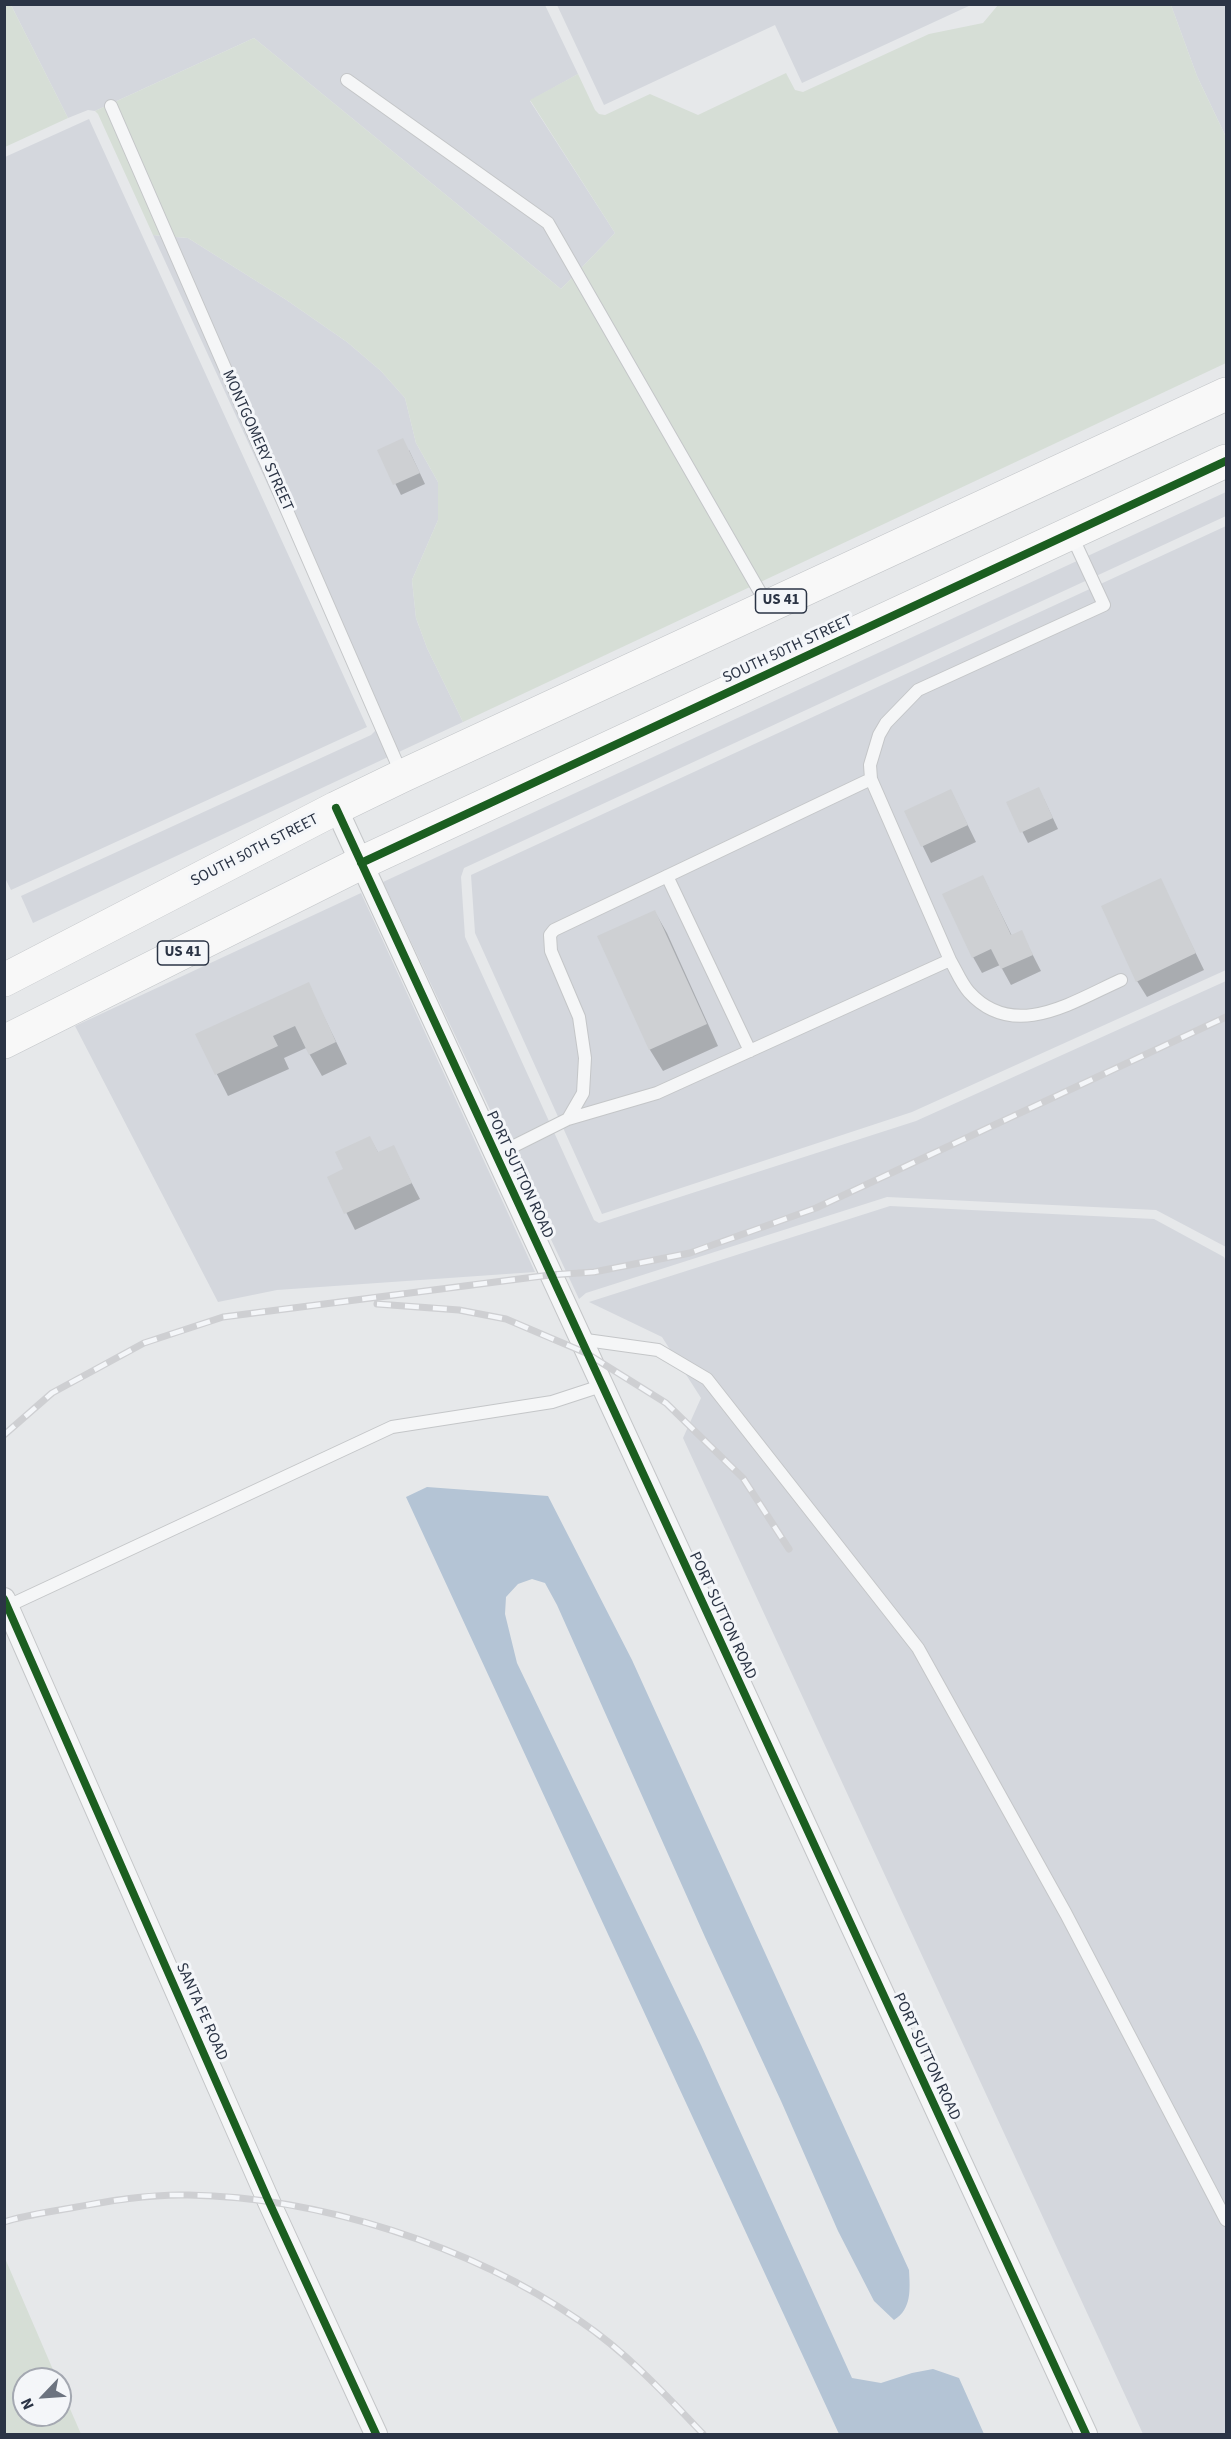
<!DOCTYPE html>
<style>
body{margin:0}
#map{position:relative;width:1231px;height:2439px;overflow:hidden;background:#e6e8ea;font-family:"Source Sans 3",sans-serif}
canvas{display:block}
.frame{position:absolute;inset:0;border:6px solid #2b3445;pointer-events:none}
.north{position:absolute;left:12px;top:2367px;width:60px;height:60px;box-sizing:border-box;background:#f4f6f9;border:2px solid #a4a8b1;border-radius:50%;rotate:245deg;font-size:16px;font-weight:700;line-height:24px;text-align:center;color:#2b3445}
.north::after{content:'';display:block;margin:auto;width:21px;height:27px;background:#6c737f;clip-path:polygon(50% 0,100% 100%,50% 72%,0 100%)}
</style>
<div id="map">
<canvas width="1231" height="2439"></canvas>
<div class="frame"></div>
<div class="north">N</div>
</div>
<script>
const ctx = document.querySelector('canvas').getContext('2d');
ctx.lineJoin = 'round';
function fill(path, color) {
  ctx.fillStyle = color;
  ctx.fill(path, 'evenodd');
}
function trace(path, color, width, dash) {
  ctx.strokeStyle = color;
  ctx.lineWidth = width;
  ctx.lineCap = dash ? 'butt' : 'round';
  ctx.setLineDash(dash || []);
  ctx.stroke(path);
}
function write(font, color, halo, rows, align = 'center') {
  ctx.font = font + ' "Source Sans 3",sans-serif';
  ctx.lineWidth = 6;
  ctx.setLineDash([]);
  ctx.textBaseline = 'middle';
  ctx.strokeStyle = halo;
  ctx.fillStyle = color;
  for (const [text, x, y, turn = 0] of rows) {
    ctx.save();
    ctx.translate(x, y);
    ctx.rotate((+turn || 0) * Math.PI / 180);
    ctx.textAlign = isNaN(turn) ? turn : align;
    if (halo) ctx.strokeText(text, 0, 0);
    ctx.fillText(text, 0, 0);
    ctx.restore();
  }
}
fill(new Path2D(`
 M 11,5 L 545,5 L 578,74 L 530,101 L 615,233 L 561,289 L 254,38 L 95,111 L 88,110 L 68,118 Z
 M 557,5 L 971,5 L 802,83 L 775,25 L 604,105 Z
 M 1171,5 L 1226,5 L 1226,137 L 1197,76 Z
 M 89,119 L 367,727 L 11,890 L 4,876 L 5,157 Z
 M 153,235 L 188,238 L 285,299 L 347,342 L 381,371 L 405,398 L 416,443 L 438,482 L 438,520 L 412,580 L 416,618 L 427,648 L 463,722 L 33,923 L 21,896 L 371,735 L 377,729 L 377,723 Z
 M 1226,492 L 1226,516 L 464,868 L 461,877 L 465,937 L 594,1220 L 599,1223 L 916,1121 L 1226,981 L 1226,1247 L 1156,1210 L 887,1197 L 586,1293 L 579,1299 L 383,882 Z
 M 1226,526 L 1226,970 L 912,1112 L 602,1214 L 475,933 L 471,875 Z
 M 361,893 L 535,1272 L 277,1290 L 218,1302 L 75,1026 Z
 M 890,1206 L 1154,1219 L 1224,1257 L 1226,1261 L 1226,2434 L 1143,2434 L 683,1438 L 701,1398 L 662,1337 L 589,1302 Z`), '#d4d7dd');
fill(new Path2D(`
 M 4,5 L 11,5 L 68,118 L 5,147 Z
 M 998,5 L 1171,5 L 1197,76 L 1226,137 L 1226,363 L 463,722 L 427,648 L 416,618 L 412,580 L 438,520 L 438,482 L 416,443 L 405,398 L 381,371 L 347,342 L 285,299 L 188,238 L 153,235 L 98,114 L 95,111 L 254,38 L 561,289 L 615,233 L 530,100 L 578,74 L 595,110 L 599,114 L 605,115 L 650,94 L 698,115 L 786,73 L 795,90 L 803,92 L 929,34 L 983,23 Z
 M 4,2256 L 57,2379 L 24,2379 L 24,2415 L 60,2415 L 60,2386 L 81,2434 L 5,2434 Z`), '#d6ded6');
fill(new Path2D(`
 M 427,1487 L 548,1496 L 632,1660 L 909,2270 C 910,2289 912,2309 894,2320 L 874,2301 L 838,2231 L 781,2101 L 705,1937 L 557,1605 L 545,1583 L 532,1579 L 518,1584 L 506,1597 L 505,1614 L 517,1663 L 701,2045 L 852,2378 L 881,2383 L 912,2373 L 933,2369 L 959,2378 L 984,2434 L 839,2434 L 406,1497 Z`), '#b4c4d5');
fill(new Path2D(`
 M 409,450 L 425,484 L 401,495 L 379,451 Z
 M 951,791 L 976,842 L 931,863 L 906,812 Z
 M 1044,799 L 1058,829 L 1028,843 L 1008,803 Z
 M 983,877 L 1012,936 L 1021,932 L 1041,971 L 1011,985 L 1000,965 L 982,973 L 973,957 Z
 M 1160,880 L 1204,970 L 1147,997 L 1137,981 Z
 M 655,912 L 667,933 L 718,1046 L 663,1071 L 650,1050 L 599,937 Z
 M 308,984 L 347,1064 L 322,1076 L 306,1048 L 284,1058 L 289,1069 L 228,1096 L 197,1035 Z
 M 370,1138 L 379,1154 L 393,1147 L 420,1199 L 355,1230 L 329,1178 L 345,1170 Z`), '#0003');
fill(new Path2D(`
 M 403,438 L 420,473 L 393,485 L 377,450 Z
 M 1039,787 L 1053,818 L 1020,833 L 1006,802 Z
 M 951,789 L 968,825 L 921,847 L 904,811 Z
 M 983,875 L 1011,935 L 1022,930 L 1033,955 L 1001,969 L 991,949 L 972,958 L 942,894 Z
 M 1161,878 L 1196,953 L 1136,982 L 1101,906 Z
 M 655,910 L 707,1024 L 649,1050 L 597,936 Z
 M 309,982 L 336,1042 L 309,1055 L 295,1026 L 273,1036 L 278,1046 L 215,1075 L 195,1034 Z
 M 370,1136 L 378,1152 L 394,1145 L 412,1183 L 344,1214 L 327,1177 L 343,1169 L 335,1152 Z`), '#ced0d3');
const service = new Path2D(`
 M 347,80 L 548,223 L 768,606
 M 111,106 L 402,775
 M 667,876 L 750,1051
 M 950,960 C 956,970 961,983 969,992 C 1014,1042 1074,1001 1121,980
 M 568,1119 L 657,1093 L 950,960 L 871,779
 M 496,1155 L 568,1119 L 583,1093 L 585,1058 L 579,1017 L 551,951 L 550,935 L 554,930 L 871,779 L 870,765 L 879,735 L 886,723 L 918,690 L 1104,605 L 1071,534
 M 579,1339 L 658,1350 L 707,1379 L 918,1648 L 1066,1914 L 1226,2220
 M 8,1606 L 392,1427 L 552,1402 L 601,1386`);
const minor = new Path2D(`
 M 336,808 L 1086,2434
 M 4,1599 L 269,2202 L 376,2434`);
const primary = new Path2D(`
 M 4,980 L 336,808 L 402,776 L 1226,394
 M 4,1042 L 361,863 L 1226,461`);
trace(service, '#c4c6c8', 14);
trace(minor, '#c4c6c8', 24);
trace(primary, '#c2c5c8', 34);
trace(service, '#f5f6f7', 12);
trace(minor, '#f5f6f7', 22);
trace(primary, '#f8f8f8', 33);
const rail = new Path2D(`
 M 377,1304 L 459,1310 L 506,1319 L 586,1353 L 666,1403 L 743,1478 L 789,1549
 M 4,1435 L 52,1393 L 144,1343 L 223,1317 L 550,1275 L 594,1272 L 690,1253 L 816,1208 L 1226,1017
 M 4,2222 C 26,2215 49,2212 71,2208 C 109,2201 149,2194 188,2195 C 320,2197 471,2246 580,2321 C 626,2352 665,2394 703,2434`);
trace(rail, '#cecfd2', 7);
trace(rail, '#f4f6f9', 4.5, [14]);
trace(new Path2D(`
 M 336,808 L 1086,2434
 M 361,863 L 1226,461
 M 4,1599 L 269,2202 L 376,2434`), '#1b5e20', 8);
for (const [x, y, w] of [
 [781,601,51],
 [183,953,51]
]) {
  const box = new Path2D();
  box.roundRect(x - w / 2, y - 12, w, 24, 4.5);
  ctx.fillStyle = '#f4f6f9';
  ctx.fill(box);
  trace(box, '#2b3445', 1.5);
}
write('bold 15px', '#2b3445', null, [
 ["US 41",781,601],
 ["US 41",183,953]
]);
write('16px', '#2b3445', '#f4f6f9', [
 ["MONTGOMERY STREET",257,441,66],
 ["SOUTH 50TH STREET",788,650,-25],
 ["SOUTH 50TH STREET",255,851,-27],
 ["PORT SUTTON ROAD",519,1175,65],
 ["PORT SUTTON ROAD",722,1616,65],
 ["SANTA FE ROAD",201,2012,66],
 ["PORT SUTTON ROAD",926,2057,65]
]);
</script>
